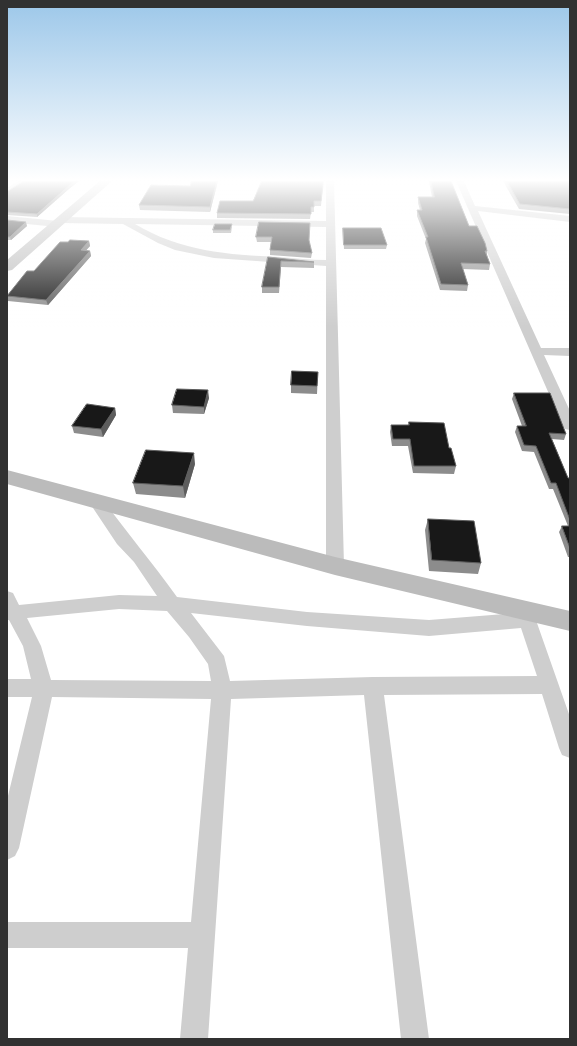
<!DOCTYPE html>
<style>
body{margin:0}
#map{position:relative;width:577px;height:1046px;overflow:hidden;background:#fff;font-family:"Varela Round",sans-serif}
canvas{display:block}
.frame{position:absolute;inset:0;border:8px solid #313131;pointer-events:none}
</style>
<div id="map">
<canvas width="577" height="1046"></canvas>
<div class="frame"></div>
</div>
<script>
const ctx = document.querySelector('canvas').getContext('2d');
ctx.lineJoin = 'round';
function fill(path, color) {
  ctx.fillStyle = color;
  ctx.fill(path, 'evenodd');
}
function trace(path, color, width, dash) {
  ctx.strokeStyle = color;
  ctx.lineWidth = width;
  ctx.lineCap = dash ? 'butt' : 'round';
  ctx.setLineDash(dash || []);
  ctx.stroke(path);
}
fill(new Path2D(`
 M 18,181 L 27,181 L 7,194 L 7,188 Z
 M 326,181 L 334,181 L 344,566 L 341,571 L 335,572 L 329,571 L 326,566 L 326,266 L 214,258 L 175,250 L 158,243 L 123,224 L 60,223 L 60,226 L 57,227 L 7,222 L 7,216 L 58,221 L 58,218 L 61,217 L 326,221 ZM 135,224 L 326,227 L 326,260 C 311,260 295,258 280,257 C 228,255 180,251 135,224 Z
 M 456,181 L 464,181 L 475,206 L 570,216 L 570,222 L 478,211 L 541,348 L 570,348 L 570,356 L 544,355 L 570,411 L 570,430 L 565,429 L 563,426 Z
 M 96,496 L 101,497 C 126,532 153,563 177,597 L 307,612 L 429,620 L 517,613 L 519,606 L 525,604 L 531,606 L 570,717 L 570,758 L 562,755 L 559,748 L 542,694 L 384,695 L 429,1039 L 401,1039 L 364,695 L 231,699 L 208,1039 L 180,1039 L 188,948 L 7,948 L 7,922 L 191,922 L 211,699 L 52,697 L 19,848 L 15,856 L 7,860 L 7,800 L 32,697 L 7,697 L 7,679 L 31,679 L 23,646 L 9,620 L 7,620 L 7,591 L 13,593 L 19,605 L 119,595 L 157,596 L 134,562 L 117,544 L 91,505 L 88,501 L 91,497 ZM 119,609 L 167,611 L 189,637 L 208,664 L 211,681 L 51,680 L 41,646 L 27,618 ZM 191,613 L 307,626 L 429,636 L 521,628 L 537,676 L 373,677 L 230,681 L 224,656 Z`), '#cecece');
fill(new Path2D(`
 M 100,181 L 112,181 L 12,270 L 7,271 L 7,260 Z
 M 7,470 L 335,557 L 570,611 L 570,631 L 335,575 L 7,484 Z`), '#bbb');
fill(new Path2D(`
 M 24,181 L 79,181 L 70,188 L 37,217 L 7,215 L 7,192 Z
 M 192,181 L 218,181 L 210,212 L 140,210 L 139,205 L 190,186 Z
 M 429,181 L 451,181 L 469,226 L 487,251 L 487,255 L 490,264 L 489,270 L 463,269 L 468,285 L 467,291 L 440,290 L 425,243 L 426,239 L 417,216 L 417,210 L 420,210 L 418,203 L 418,197 L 432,197 Z
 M 503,181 L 570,181 L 570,214 L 519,209 Z
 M 323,185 L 321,206 L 314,206 L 314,212 L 311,212 L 310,219 L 217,218 L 217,213 L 253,201 Z
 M 7,220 L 27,226 L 11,240 L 7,240 Z
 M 259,222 L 309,241 L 312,253 L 311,258 L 270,255 L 270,250 L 271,242 L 257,242 L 256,237 Z
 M 232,227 L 231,233 L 213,233 L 213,230 Z
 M 343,228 L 387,245 L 386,249 L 344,249 Z
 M 89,241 L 90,246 L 86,250 L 90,251 L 91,256 L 48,305 L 8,301 L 7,296 L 68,242 Z
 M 268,257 L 314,262 L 314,268 L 281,267 L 279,293 L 262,293 L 262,287 Z
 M 318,372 L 317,394 L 291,393 L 291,385 Z
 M 514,393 L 566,434 L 564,440 L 552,439 L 568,478 L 570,478 L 570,557 L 568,557 L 559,532 L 562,526 L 568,526 L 553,489 L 549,489 L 534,452 L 522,451 L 515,432 L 517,426 L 522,426 L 512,399 Z
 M 209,398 L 204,414 L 173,413 L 172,405 Z
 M 115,408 L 116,415 L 103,437 L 74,433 L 72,426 Z
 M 409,422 L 449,448 L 456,466 L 454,474 L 413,473 L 408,446 L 392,446 L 390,432 L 391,425 L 408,425 Z
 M 195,464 L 185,498 L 136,494 L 133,483 Z
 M 428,519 L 481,563 L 478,574 L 429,571 L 425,530 Z`), '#8c8c8c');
fill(new Path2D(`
 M 75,181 L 79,181 L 70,188 L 37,217 L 37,214 L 70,185 Z
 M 217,181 L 218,181 L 210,212 L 210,207 Z
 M 26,222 L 27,226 L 11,240 L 10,237 Z
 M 89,241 L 90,246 L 82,255 L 81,250 Z
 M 90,251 L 91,256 L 48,305 L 46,300 Z
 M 208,390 L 209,398 L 204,414 L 204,407 Z
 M 115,408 L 116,415 L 103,437 L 101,429 Z
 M 194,453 L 195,464 L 185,498 L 183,486 Z`), '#5d5d5d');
const building = new Path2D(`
 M 24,181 L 75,181 L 70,185 L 37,214 L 7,212 L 7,192 Z
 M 192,181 L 217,181 L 210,207 L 139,205 L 151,185 L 190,186 Z
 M 262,181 L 323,181 L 323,185 L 321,201 L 314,201 L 314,207 L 311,207 L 311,214 L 217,213 L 220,201 L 253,201 Z
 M 431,181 L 451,181 L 469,226 L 477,226 L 485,243 L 487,251 L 485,251 L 490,264 L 461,263 L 468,285 L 441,284 L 426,237 L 428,237 L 417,210 L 422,210 L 418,197 L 434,197 Z
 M 507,181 L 570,181 L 570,209 L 520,204 Z
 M 7,220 L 26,222 L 10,237 L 7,237 Z
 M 259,222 L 310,223 L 309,240 L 312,253 L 270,250 L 272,237 L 256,237 Z
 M 215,224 L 232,224 L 230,230 L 213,230 Z
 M 343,228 L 381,228 L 387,245 L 344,245 Z
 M 70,240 L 89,241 L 81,250 L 90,251 L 46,300 L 7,296 L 27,271 L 34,271 L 60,242 L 68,242 Z
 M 268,257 L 314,262 L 281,261 L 279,287 L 262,287 Z
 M 292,371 L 318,372 L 317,386 L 291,385 Z
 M 177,389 L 208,390 L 204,407 L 172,405 Z
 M 514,393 L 550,393 L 566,434 L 549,433 L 568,478 L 570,478 L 570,520 L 556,483 L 551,483 L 536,446 L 524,445 L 517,426 L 526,426 Z
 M 87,404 L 115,408 L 101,429 L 72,426 Z
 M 409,422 L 444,423 L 449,448 L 451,448 L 456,466 L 414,466 L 410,439 L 393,439 L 391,425 L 409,425 Z
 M 146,450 L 194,453 L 183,486 L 133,483 Z
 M 428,519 L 474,521 L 481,563 L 432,560 Z
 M 562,526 L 570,526 L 570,548 Z`);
fill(building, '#181818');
trace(building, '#5d5d5d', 1);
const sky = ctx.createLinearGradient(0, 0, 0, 327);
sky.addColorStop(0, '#9cc7e9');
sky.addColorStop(0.55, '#fff');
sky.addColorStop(1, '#ffffff00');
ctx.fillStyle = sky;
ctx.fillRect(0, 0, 577, 327);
</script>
